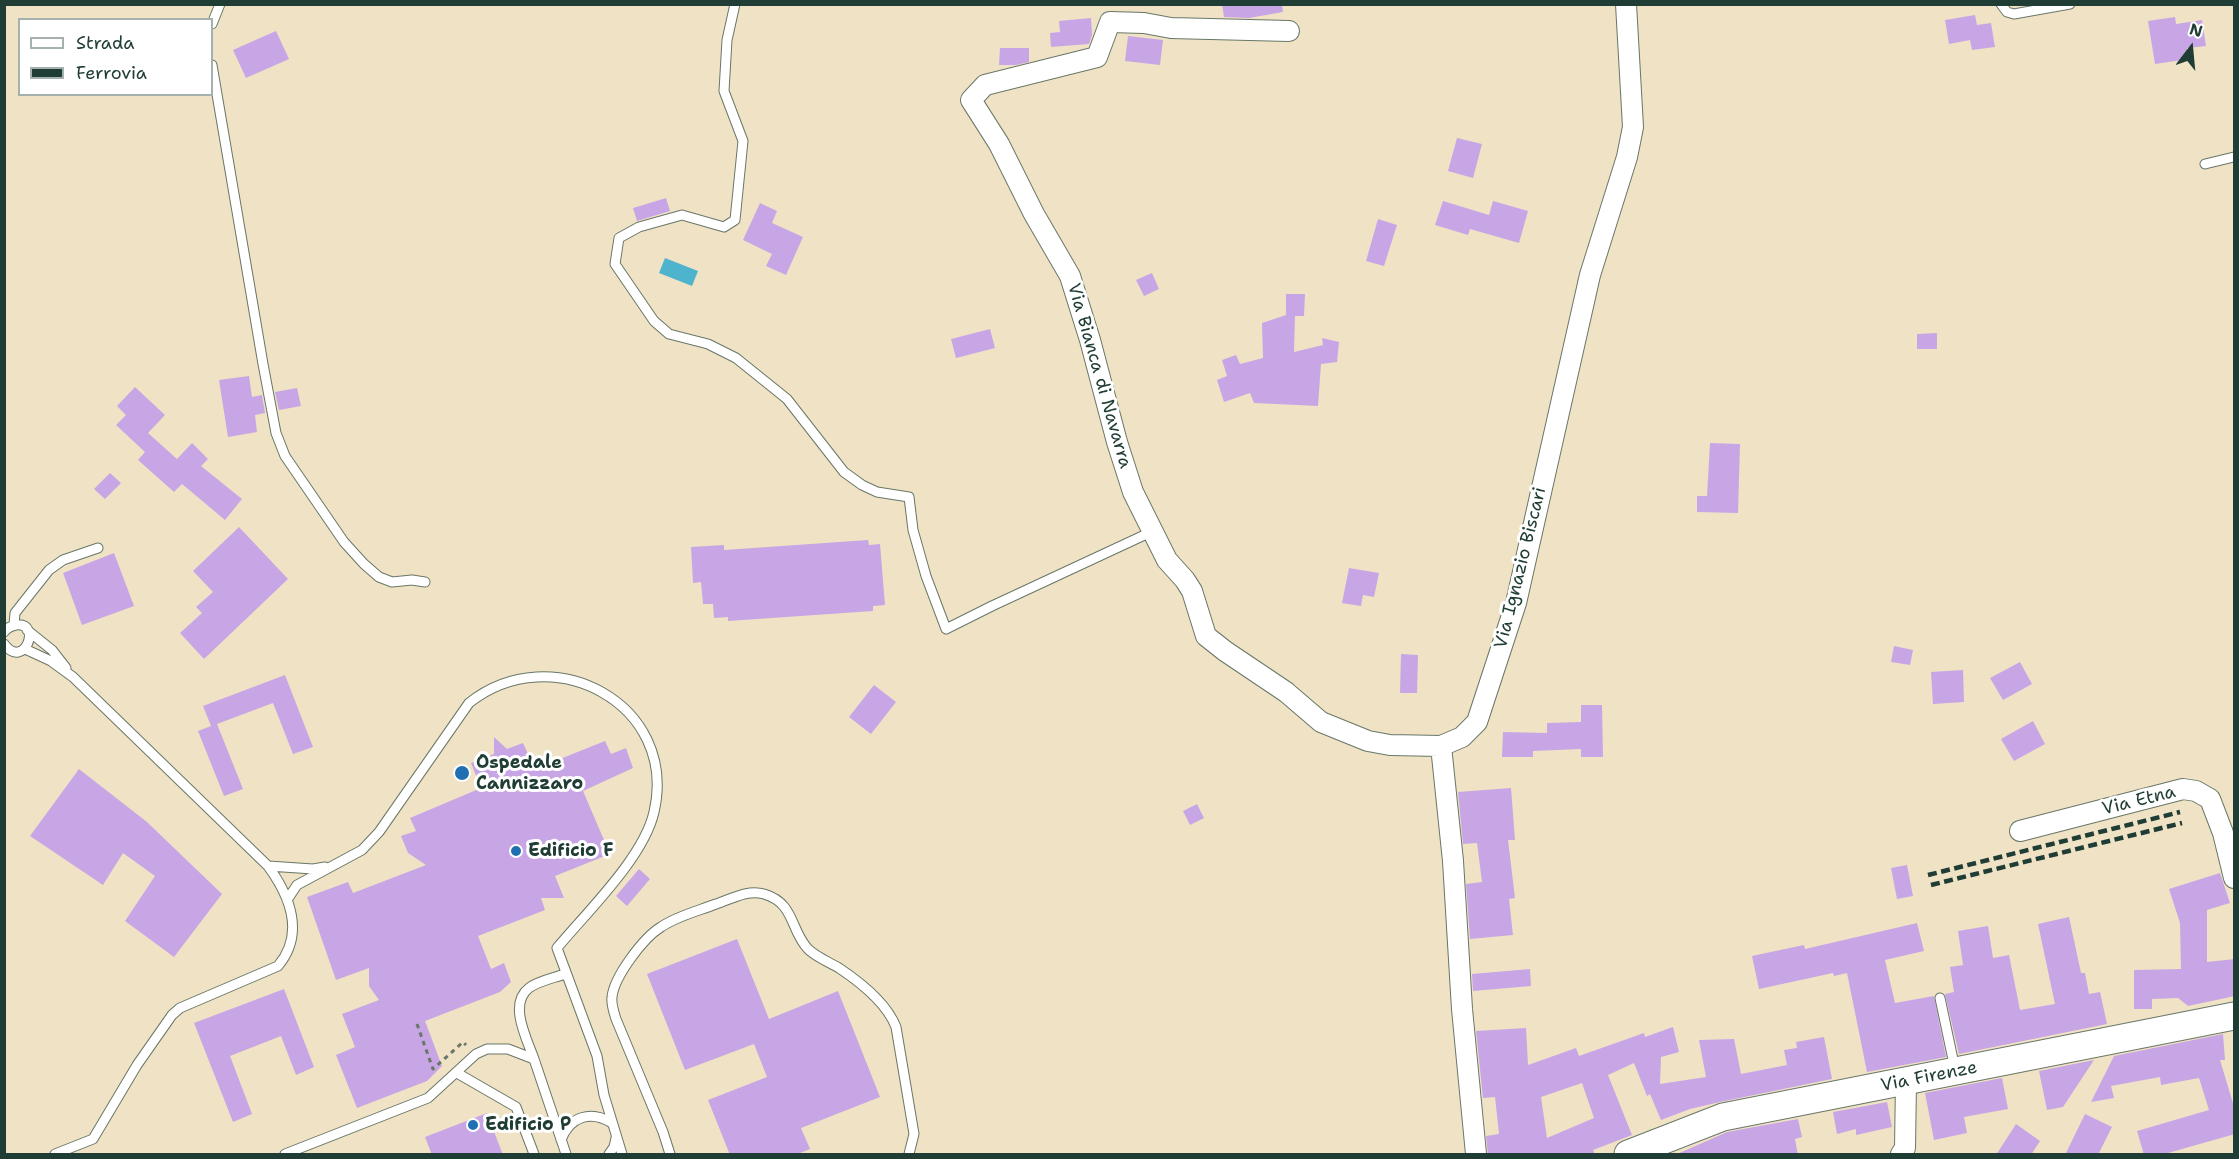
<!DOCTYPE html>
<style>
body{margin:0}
#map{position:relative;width:2239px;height:1159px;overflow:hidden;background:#f0e2c5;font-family:"Shantell Sans",sans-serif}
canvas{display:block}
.frame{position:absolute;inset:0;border:6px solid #1f3d34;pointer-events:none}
.legend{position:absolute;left:18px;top:18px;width:195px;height:78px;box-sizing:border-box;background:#fff;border:2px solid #a5b1ae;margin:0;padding:8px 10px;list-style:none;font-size:18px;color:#1f3d34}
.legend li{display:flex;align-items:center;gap:12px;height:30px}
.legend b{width:30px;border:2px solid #a5b1ae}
.north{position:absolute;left:2161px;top:18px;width:60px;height:60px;-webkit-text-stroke:4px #fff;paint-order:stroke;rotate:16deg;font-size:16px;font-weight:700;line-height:24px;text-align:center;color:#1f3d34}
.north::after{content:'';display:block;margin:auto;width:21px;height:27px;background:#1f3d34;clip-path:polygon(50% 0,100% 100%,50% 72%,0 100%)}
</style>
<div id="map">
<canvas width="2239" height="1159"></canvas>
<div class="frame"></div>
<ul class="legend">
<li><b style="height:8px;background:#fff"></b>Strada</li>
<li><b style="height:8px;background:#1f3d34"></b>Ferrovia</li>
</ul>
<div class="north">N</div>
</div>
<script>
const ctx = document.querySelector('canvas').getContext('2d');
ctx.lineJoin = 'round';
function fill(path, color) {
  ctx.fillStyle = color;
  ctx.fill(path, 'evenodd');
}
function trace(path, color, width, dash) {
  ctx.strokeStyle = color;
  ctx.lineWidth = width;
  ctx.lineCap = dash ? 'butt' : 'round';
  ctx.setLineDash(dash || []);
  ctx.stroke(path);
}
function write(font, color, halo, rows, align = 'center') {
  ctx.font = font + ' "Shantell Sans",sans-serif';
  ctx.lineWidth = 6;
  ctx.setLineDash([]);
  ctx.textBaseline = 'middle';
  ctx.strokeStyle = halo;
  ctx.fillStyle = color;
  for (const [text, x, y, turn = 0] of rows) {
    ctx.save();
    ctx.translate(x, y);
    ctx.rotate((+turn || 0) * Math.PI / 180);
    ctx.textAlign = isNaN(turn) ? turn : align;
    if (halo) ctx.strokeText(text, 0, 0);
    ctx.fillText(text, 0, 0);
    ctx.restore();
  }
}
fill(new Path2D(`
 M 665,258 L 698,271 L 692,286 L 659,273 Z`), '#4eb4cd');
fill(new Path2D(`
 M 1222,4 L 1282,4 L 1283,12 L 1249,18 L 1224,17 Z
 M 1975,15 L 1977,25 L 1991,23 L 1995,47 L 1972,50 L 1970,40 L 1949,44 L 1945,20 Z
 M 2175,17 L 2176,24 L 2202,20 L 2206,46 L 2187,48 L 2189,59 L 2155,64 L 2148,21 Z
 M 1091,18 L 1092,35 L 1089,44 L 1051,47 L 1050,33 L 1060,32 L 1059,21 Z
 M 276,31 L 289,59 L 246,78 L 233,50 Z
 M 1128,36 L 1163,40 L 1160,65 L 1125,61 Z
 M 1000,48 L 1029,48 L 1029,62 L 1016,65 L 999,65 Z
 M 1457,138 L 1482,144 L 1473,178 L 1448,171 Z
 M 666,198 L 670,211 L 637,221 L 633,208 Z
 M 1443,201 L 1489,215 L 1493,201 L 1528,211 L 1519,243 L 1470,229 L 1468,235 L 1435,225 Z
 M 760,203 L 777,211 L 772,223 L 803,237 L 786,275 L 766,266 L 772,254 L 743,240 Z
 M 1378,219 L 1397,225 L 1384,266 L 1366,261 Z
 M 1152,273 L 1159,289 L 1144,296 L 1136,280 Z
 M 1286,294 L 1305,294 L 1304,316 L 1295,316 L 1294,352 L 1323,345 L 1322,338 L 1339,342 L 1337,362 L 1321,364 L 1318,406 L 1254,403 L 1250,393 L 1224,402 L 1217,380 L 1227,376 L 1222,360 L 1236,355 L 1240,364 L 1263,358 L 1262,323 L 1286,315 Z
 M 990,329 L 995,348 L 956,358 L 951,339 Z
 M 1937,333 L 1937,349 L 1917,349 L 1917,334 Z
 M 249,376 L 252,397 L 262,395 L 265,413 L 255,415 L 257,432 L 228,437 L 219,380 Z
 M 135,387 L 165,415 L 148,433 L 177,459 L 192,443 L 208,459 L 201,466 L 242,499 L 225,520 L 182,484 L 174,492 L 138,460 L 145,452 L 116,425 L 126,415 L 117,406 Z
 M 297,388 L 301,406 L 279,410 L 275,392 Z
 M 1710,443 L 1740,444 L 1738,513 L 1697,512 L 1697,496 L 1707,496 Z
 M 110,473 L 121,483 L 105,499 L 94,489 Z
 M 239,527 L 288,579 L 204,659 L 180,633 L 202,613 L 196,607 L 213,592 L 193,571 Z
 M 868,540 L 869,545 L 880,544 L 885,605 L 873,606 L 873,611 L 728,621 L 728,617 L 714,618 L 713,604 L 703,604 L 701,582 L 693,583 L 691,547 L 724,545 L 724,550 Z
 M 114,553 L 134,606 L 82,625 L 63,573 Z
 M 1349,568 L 1379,573 L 1374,597 L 1363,595 L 1361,606 L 1342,603 Z
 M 1894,646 L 1913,650 L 1910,665 L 1891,662 Z
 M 1401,654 L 1418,655 L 1417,693 L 1400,693 Z
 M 2020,662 L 2032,684 L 2003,700 L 1990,678 Z
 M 1963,670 L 1964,702 L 1933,704 L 1931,672 Z
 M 285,675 L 313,747 L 293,754 L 273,703 L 217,724 L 243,789 L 224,796 L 198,731 L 211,726 L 203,706 Z
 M 874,685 L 896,702 L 871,734 L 849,717 Z
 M 1581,705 L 1602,705 L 1603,757 L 1581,757 L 1581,749 L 1533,751 L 1533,757 L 1502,757 L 1503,732 L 1547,733 L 1547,723 L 1581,722 Z
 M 2033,721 L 2045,744 L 2014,761 L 2001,739 Z
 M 494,737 L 507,749 L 523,743 L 535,769 L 605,741 L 611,754 L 626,748 L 633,768 L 583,791 L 610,854 L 555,876 L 564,898 L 541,898 L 545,910 L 478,936 L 491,969 L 504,963 L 511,982 L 500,992 L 425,1021 L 442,1066 L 427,1081 L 357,1108 L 336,1055 L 355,1047 L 342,1014 L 379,1000 L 369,986 L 369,968 L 336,980 L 307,897 L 348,882 L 353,893 L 426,865 L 408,853 L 401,836 L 416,831 L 410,818 L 481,788 L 471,763 L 494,754 Z
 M 79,769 L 147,822 L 222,894 L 174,957 L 125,921 L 155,876 L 123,853 L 103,885 L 30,836 Z
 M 1511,788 L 1515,840 L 1508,840 L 1515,898 L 1509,899 L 1513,935 L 1470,939 L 1466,884 L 1482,882 L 1477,843 L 1463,844 L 1458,792 Z
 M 1197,804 L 1204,818 L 1190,825 L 1183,811 Z
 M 1907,865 L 1913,896 L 1897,899 L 1891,868 Z
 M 639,869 L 650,879 L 627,906 L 616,896 Z
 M 2220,873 L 2230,903 L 2207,910 L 2207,962 L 2235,959 L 2235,996 L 2188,1006 L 2178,998 L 2152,999 L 2152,1009 L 2134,1009 L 2134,970 L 2181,969 L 2180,923 L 2169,889 Z
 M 2069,917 L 2081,973 L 2085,973 L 2089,994 L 2100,992 L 2107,1024 L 1959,1054 L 1945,994 L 1954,992 L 1950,967 L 1963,965 L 1958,931 L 1988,926 L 1993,958 L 2009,955 L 2020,1010 L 2055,1004 L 2038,924 Z
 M 1917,923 L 1924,951 L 1885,960 L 1895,1003 L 1934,996 L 1946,1057 L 1867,1072 L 1847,973 L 1834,976 L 1833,973 L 1759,989 L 1752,956 L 1804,945 L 1805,949 Z
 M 737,939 L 769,1019 L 838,991 L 880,1097 L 801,1128 L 810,1149 L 795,1155 L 730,1155 L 708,1100 L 767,1077 L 754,1044 L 685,1070 L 647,974 Z
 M 1530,969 L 1531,986 L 1473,991 L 1472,974 Z
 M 284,989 L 314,1067 L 296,1075 L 281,1036 L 230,1056 L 252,1114 L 233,1122 L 194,1023 Z
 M 1673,1027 L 1679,1052 L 1661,1057 L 1660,1084 L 1706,1077 L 1699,1040 L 1734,1039 L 1741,1074 L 1787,1065 L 1784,1050 L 1797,1048 L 1796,1042 L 1824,1037 L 1832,1079 L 1720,1102 L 1690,1109 L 1661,1120 L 1650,1094 L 1647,1096 L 1634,1063 L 1608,1075 L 1632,1135 L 1593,1150 L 1595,1155 L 1488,1155 L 1486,1136 L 1499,1134 L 1495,1097 L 1483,1098 L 1476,1031 L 1526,1028 L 1528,1065 L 1576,1048 L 1579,1056 L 1644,1033 L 1645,1037 ZM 1582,1083 L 1594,1118 L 1547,1138 L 1541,1097 Z
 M 2223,1034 L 2225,1060 L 2220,1060 L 2235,1110 L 2235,1134 L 2161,1155 L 2144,1155 L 2137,1131 L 2209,1110 L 2199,1078 L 2161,1085 L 2160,1077 L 2111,1086 L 2114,1098 L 2091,1102 L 2114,1056 Z
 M 2094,1060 L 2063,1107 L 2047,1110 L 2039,1071 Z
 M 2002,1078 L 2008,1109 L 1964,1117 L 1967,1133 L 1934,1140 L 1925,1093 Z
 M 1887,1102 L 1892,1127 L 1856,1135 L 1856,1129 L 1837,1134 L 1833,1112 Z
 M 487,1113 L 503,1155 L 432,1155 L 425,1137 Z
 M 2085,1114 L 2112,1127 L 2098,1155 L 2065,1155 Z
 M 1798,1119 L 1802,1137 L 1795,1139 L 1798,1155 L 1675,1155 L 1727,1132 Z
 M 2016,1124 L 2040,1141 L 2031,1155 L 1996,1155 Z`), '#c8a6e6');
const lane = new Path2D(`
 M 735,4 L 727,40 L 724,91 L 743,141 L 735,220 L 724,227 L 682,215 L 639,227 L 619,238 L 615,264 L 654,321 L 669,334 L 708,344 L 736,358 L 787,399 L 844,472 L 862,485 L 877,492 L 909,497 L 913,530 L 926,576 L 946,629 L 992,606 L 1151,532
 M 2001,4 L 2007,12 L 2014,14 L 2070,4
 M 212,24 L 220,4
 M 212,65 L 263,364 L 276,433 L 285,456 L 344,542 L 364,564 L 379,577 L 392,582 L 412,580 L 425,582
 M 2205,164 L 2234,157
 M 14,625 L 15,613 L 49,570 L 63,560 L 98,548
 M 27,630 L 52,650 L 66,668
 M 4,632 C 7,628 10,626 16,625 C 43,622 24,671 4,644
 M 25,649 L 51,661 L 73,677 L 268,866 C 290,896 305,934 278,966 L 180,1008 L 172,1015 L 137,1065 L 93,1139 L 55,1154
 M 268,866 L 313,869 L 325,867
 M 287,900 L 297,885 L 362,850 L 379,832 L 469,703 C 552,637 679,704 654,812 C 644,857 587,912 557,948 L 597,1056 L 604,1095 L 622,1154
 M 1940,998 L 1955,1069
 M 534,1059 C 527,1039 508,1004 529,988 C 538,981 554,978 565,974
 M 457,1073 L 516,1107 L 534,1154
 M 561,1140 C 570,1116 591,1110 612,1123
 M 285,1154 L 428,1098 L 476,1054 L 487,1049 L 508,1049 L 534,1059 L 566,1154
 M 609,1154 L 614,1147 L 616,1138
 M 670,1154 L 663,1132 L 616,1019 C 614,1012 611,1005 612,997 C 614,977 643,938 661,927 C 677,916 698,911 716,904 C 731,899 748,889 764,894 C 795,903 790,930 808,949 C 816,957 829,962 839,968 C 860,982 887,1004 896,1027 L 914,1134 L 909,1154`);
const street = new Path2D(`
 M 1289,31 L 1171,28 L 1144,23 L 1110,22 L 1097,57 L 985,85 L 971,100 L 999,144 L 1034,214 L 1070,276 L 1090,340 L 1117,442 L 1133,492 L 1167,560 L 1185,580 L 1192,591 L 1206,636 L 1225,651 L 1286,692 L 1321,722 L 1368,741 L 1390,745 L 1441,746
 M 2020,831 L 2183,789 L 2196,791 L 2210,799 L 2223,833 L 2234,878
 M 1476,1154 L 1462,1009 L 1453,861 L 1441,746 L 1462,737 L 1477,722 L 1516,603 L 1590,275 L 1627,157 L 1633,127 L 1626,4
 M 1901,1154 L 1905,1148 L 1906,1082`);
const secondary = new Path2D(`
 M 1628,1154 L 1723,1117 L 2234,1016`);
trace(lane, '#687767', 11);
trace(street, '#687767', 22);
trace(secondary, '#687767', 29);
trace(new Path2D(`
 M 417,1024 L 433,1069 L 463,1042 L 466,1045`), '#687767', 3, [4.5, 4.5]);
trace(lane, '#fff', 9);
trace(street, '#fff', 20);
trace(secondary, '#fff', 27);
trace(new Path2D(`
 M 1928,875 L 2180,812
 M 1931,885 L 2182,823`), '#1f3d34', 4.5, [9, 4.5]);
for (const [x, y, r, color] of [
 [462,773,8,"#1f6fb2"],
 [516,851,6,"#1f6fb2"],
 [473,1125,6,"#1f6fb2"]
]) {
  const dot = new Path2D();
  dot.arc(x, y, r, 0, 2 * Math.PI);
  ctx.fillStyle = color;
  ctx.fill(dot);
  trace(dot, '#fff', 2);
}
write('18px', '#1f3d34', '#fff', [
 ["Via Bianca di Navarra",1099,376,74],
 ["Via Ignazio Biscari",1521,568,-76],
 ["Via Etna",2139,801,-14],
 ["Via Firenze",1929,1077,-11]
]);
write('bold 18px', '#1f3d34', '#fff', [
 ["Ospedale",476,763],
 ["Cannizzaro",476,784],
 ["Edificio F",528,851],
 ["Edificio P",485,1125]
], 'left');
</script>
